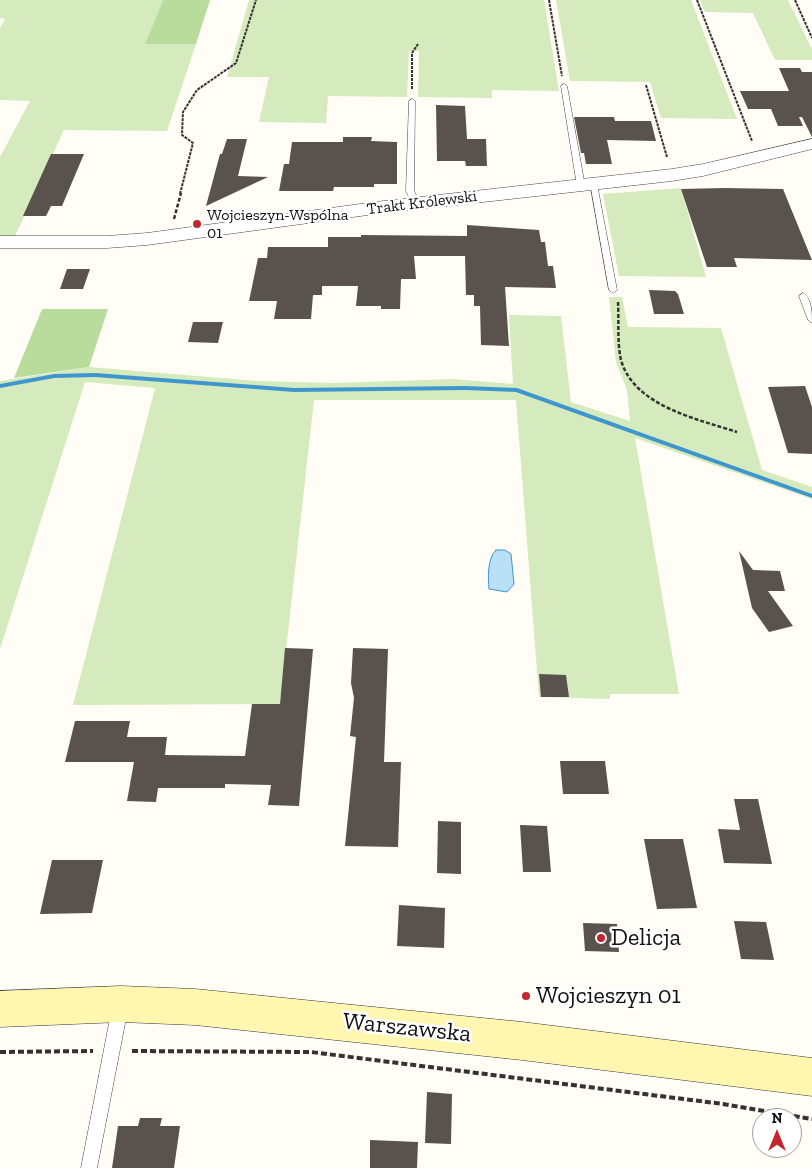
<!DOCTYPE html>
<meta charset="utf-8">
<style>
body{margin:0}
#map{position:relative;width:812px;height:1168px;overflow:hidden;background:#fffdf5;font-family:"Zilla Slab",serif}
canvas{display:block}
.north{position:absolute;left:752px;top:1108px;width:50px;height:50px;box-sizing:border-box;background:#fff;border:1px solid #a0a0a0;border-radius:50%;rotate:0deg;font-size:14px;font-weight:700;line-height:20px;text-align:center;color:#111}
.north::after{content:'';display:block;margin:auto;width:18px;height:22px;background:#c4262e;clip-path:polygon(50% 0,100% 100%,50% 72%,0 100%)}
</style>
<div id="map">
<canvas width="812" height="1168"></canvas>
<div class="north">N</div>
</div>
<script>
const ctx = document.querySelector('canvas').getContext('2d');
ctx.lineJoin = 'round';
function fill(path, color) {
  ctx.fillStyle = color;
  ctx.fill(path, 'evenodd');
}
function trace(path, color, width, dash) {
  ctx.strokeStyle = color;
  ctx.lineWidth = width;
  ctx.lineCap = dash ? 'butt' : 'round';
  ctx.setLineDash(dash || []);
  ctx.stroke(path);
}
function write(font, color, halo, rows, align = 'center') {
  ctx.font = font + ' "Zilla Slab",serif';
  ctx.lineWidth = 5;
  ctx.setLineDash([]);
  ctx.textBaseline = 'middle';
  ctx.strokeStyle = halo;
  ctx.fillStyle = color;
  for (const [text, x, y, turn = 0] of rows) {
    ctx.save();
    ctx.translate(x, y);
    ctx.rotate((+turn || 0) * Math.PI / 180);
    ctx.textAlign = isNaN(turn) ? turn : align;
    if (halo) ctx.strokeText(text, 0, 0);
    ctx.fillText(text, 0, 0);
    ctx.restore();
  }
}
fill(new Path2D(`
 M 0,0 L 163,0 L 145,44 L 196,44 L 167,131 L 64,130 L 15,236 L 0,236 L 0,157 L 30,101 L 0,100 L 0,28 L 5,19 L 0,18 Z
 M 249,0 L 544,0 L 559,91 L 492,90 L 492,98 L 418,97 L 419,51 L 409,51 L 407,97 L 328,96 L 326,123 L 259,122 L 269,77 L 227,77 Z
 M 556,0 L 691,0 L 737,119 L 661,118 L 650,82 L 570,81 Z
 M 700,0 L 788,0 L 812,49 L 812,60 L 775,60 L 753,13 L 705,12 Z
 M 681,188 L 706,277 L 619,276 L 603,194 Z
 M 609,297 L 622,297 L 628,327 L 721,328 L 762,470 L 812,487 L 812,499 L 635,438 L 679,694 L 610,694 L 610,699 L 539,697 L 516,400 L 314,400 L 280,704 L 73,705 L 155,388 L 85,382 L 0,649 L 0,381 L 89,367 L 258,381 L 333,383 L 453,379 L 513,384 L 509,315 L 561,316 L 571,402 L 630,421 L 627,390 L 616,362 Z`), '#d5ebbd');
fill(new Path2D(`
 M 163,0 L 210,0 L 196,44 L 145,44 Z
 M 42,309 L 108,309 L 89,367 L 14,378 Z`), '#b9dc9c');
const water = new Path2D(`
 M 496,550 L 505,550 L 511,554 L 514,584 L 507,592 L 489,589 C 488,578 487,559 496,550 Z`);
fill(water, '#b9e0f7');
trace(water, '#3f96cf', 1);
fill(new Path2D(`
 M 95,373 L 294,388 L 465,386 L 517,388 L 812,494 L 812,498 L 516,392 L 465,390 L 294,392 L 95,377 L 54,378 L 0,388 L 0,384 L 54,374 Z`), '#3f96cf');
fill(new Path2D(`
 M 779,68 L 800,68 L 802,72 L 812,72 L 812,137 L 802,117 L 799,117 L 803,126 L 778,126 L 771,109 L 748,109 L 740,91 L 789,91 Z
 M 436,105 L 465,106 L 467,139 L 486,139 L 487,166 L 466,166 L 465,161 L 437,161 Z
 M 574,117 L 614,117 L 615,121 L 651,121 L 656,141 L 607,140 L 612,164 L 586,164 L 584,153 L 581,153 Z
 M 343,137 L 372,137 L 371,141 L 397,142 L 397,184 L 374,184 L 374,187 L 334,187 L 333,191 L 279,191 L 284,164 L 289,164 L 292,142 L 343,142 Z
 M 227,139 L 247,139 L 238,176 L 268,177 L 206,206 L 220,154 L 222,154 Z
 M 51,154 L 84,154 L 62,206 L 51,206 L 46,216 L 23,216 Z
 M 724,188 L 783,189 L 812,260 L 734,258 L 737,267 L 707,267 L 681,189 Z
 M 467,225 L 539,230 L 541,242 L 545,242 L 548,266 L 553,266 L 556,288 L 505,287 L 509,346 L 481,345 L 480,306 L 474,306 L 474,295 L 466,295 L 465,256 L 414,256 L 416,279 L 401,279 L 400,309 L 381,309 L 381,306 L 356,306 L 358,286 L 322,286 L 322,295 L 313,295 L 311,319 L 274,319 L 277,301 L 249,301 L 258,258 L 267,258 L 268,247 L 328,247 L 328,237 L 361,237 L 361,235 L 467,236 Z
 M 67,269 L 90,269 L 83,289 L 60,289 Z
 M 649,290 L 675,291 L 678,294 L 684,314 L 654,314 Z
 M 193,322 L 223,322 L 218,343 L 188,342 Z
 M 805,386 L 812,407 L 812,454 L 788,453 L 768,387 Z
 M 739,551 L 753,570 L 780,571 L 785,591 L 768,591 L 793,626 L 769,632 L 752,608 Z
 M 285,648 L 313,649 L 299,806 L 268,805 L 271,785 L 225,784 L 225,788 L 158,788 L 156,802 L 127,801 L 134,762 L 65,762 L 75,721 L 130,721 L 127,737 L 167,737 L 165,755 L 245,756 L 252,704 L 280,704 Z
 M 353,648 L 388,649 L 384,762 L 401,762 L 398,847 L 345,846 L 356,737 L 350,736 L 354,698 L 351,683 Z
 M 539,674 L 566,675 L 569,697 L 541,697 Z
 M 560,761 L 605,761 L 609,794 L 563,794 Z
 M 734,799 L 758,799 L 772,864 L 724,863 L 718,829 L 740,830 Z
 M 438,821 L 461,822 L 461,874 L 437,873 Z
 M 520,825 L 547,826 L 551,872 L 523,872 Z
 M 644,839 L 683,839 L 697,908 L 657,909 Z
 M 52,860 L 103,860 L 92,913 L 40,914 Z
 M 399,905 L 445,908 L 444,948 L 397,946 Z
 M 734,921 L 766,922 L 774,960 L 741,959 Z
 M 583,923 L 617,924 L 619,952 L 585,951 Z
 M 427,1092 L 452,1094 L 451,1144 L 425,1143 Z
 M 140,1118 L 162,1118 L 160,1126 L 180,1126 L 174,1168 L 112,1168 L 118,1126 L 138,1126 Z
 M 370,1140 L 418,1142 L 417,1168 L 370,1168 Z`), '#5a524d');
const service = new Path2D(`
 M 564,84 L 567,86 L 585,186 L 581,188 L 577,186 L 561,86 Z
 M 412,99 L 415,101 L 414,191 L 420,203 L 416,205 L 412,203 L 406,191 L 409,101 Z
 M 590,182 L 597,184 L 617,290 L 613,293 L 609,290 Z
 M 803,293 C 812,298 812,313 812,323 L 808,320 L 799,296 Z
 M 120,1000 L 125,1003 L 128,1008 L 97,1168 L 81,1168 L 112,1008 L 115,1003 Z`);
const tertiary = new Path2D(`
 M 812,139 L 812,149 L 703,176 L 672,181 L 375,214 L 147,245 L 107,248 L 0,248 L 0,236 L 107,236 L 147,233 L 375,202 L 672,169 L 703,164 Z`);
const secondary = new Path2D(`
 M 121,986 L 195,989 L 522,1022 L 812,1058 L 812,1096 L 522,1060 L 195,1025 L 121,1022 L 0,1027 L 0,991 Z`);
trace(service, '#444', 1);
trace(tertiary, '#444', 1);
trace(secondary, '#333', 1);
trace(new Path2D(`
 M 549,0 L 562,76
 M 697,0 L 752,141
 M 795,0 L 812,38
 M 646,85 L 667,157
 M 412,89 L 412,53 L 418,44
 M 180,194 L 193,143 L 182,135 L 183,112 L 197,90 L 236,63 L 256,0`), '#333', 2, [3, 1]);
trace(new Path2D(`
 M 174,219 L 181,193
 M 618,302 C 619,320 617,343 621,360 C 634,406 697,419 737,432`), '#333', 2.5, [4, 2]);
trace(new Path2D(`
 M 132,1051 L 311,1052 L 723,1104 L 812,1119
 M 0,1052 L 93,1051`), '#333', 4, [6, 3]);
fill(service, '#fff');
fill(tertiary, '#fff');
fill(secondary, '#fff6b0');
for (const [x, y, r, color] of [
 [197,224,5,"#c4262e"],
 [601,938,5,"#c4262e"],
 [526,996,5,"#c4262e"]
]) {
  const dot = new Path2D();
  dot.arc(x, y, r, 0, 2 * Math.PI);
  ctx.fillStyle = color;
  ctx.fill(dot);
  trace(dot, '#fff', 2);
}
write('16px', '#111', '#fff', [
 ["Trakt Królewski",422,203,-7]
]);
write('16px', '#111', '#fff', [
 ["Wojcieszyn-Wspólna",207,215],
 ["01",207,233]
], 'left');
write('24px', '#111', '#fff', [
 ["Delicja",611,938],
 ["Wojcieszyn 01",536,996]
], 'left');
write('24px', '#111', '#fff', [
 ["Warszawska",407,1028,6]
]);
</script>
